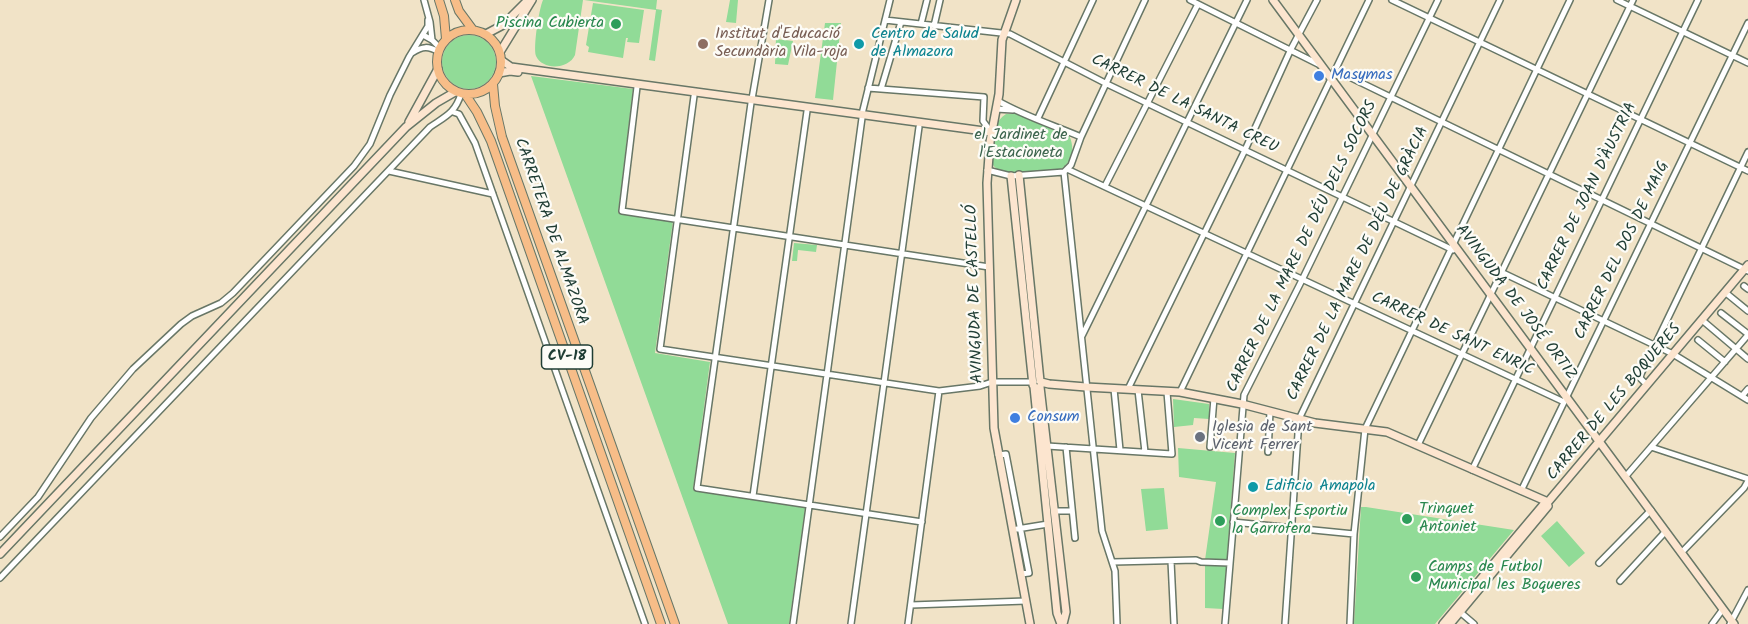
<!DOCTYPE html>
<meta charset="utf-8">
<style>
body{margin:0}
canvas{display:block;background:#f1e3c7}
</style>
<canvas width="1748" height="624"></canvas>
<script>
const ctx = document.querySelector('canvas').getContext('2d');
ctx.lineJoin = 'round';
function fill(path, color) {
  ctx.fillStyle = color;
  ctx.fill(path, 'evenodd');
}
function trace(path, color, width, dash) {
  ctx.strokeStyle = color;
  ctx.lineWidth = width;
  ctx.lineCap = dash ? 'butt' : 'round';
  ctx.setLineDash(dash || []);
  ctx.stroke(path);
}
function write(font, color, halo, rows, align = 'center') {
  ctx.font = font + ' Kalam,sans-serif';
  ctx.lineWidth = 4.5;
  ctx.setLineDash([]);
  ctx.textBaseline = 'middle';
  ctx.strokeStyle = halo;
  ctx.fillStyle = color;
  for (const [text, x, y, turn = 0] of rows) {
    ctx.save();
    ctx.translate(x, y);
    ctx.rotate((+turn || 0) * Math.PI / 180);
    ctx.textAlign = isNaN(turn) ? turn : align;
    if (halo) ctx.strokeText(text, 0, 0);
    ctx.fillText(text, 0, 0);
    ctx.restore();
  }
}
fill(new Path2D(`
 M 543,0 L 583,0 L 575,55 C 569,69 543,71 536,56 C 533,47 539,9 543,0 Z
 M 584,0 L 657,0 L 656,9 L 662,10 L 655,61 L 649,60 L 656,10 Z
 M 730,0 L 738,0 L 736,23 L 726,22 Z
 M 593,3 L 644,10 L 639,43 L 627,42 L 628,38 L 626,38 L 623,58 L 588,52 L 589,47 L 586,45 Z
 M 825,23 L 841,23 L 833,100 L 815,98 Z
 M442 62a27 27 0 1 1 54 0a27 27 0 1 1-54 0Z
 M 776,39 L 793,41 L 788,65 L 775,64 Z
 M 531,76 L 633,89 L 618,213 L 673,221 L 655,353 L 710,362 L 693,490 L 805,508 L 789,624 L 728,624 Z
 M 1006,114 L 1019,114 L 1069,135 C 1075,148 1073,161 1061,169 C 1046,170 1001,179 993,165 C 989,159 992,149 993,142 C 995,130 995,121 1006,114 Z
 M 794,243 L 817,245 L 816,252 L 798,250 L 797,261 L 792,261 Z
 M 1173,399 L 1209,404 L 1209,419 L 1194,418 L 1193,425 L 1174,427 Z
 M 1178,448 L 1235,453 L 1223,609 L 1205,608 L 1205,560 L 1216,482 L 1179,477 Z
 M 1164,488 L 1168,529 L 1146,531 L 1141,489 Z
 M 1361,507 L 1366,507 L 1514,530 L 1435,624 L 1354,624 Z
 M 1557,521 L 1585,553 L 1569,567 L 1541,536 Z`), '#91db97');
const street = new Path2D(`
 M 424,0 L 430,22 L 432,40
 M 1190,0 L 1320,65
 M 1392,0 L 1748,171
 M 1617,0 L 1748,63
 M 885,20 L 1010,34 L 1107,84 L 1453,250
 M 921,24 L 927,0
 M 934,26 L 940,0
 M 423,35 L 432,40 L 440,48
 M 412,53 C 423,46 428,46 439,52
 M 1335,70 L 1748,271
 M 637,87 L 622,211 L 989,267
 M 868,88 L 984,97 L 983,121 L 991,132
 M 881,89 L 901,22
 M 694,96 L 660,349 L 939,391 L 980,386 L 992,382 L 1034,382
 M 752,99 L 769,0
 M 751,103 L 697,488 L 922,522
 M 996,109 L 1013,110
 M 453,112 L 459,114 L 475,143 L 645,624
 M 862,114 L 890,0
 M 1038,118 L 1093,0
 M 1081,137 L 1145,0
 M 1067,169 L 1564,402
 M 987,170 L 1011,176 L 1064,172 L 1071,165 L 1081,137 C 1053,125 1024,116 998,101
 M 389,171 L 493,194
 M 1064,172 L 1102,531 L 1115,571 L 1117,624
 M 1105,186 L 1198,4
 M 1501,272 L 1673,354 L 1748,400
 M 1744,286 L 1748,289
 M 1726,293 L 1748,311
 M 1721,313 L 1748,334
 M 1702,320 L 1748,359
 M 1082,336 L 1247,0
 M 1698,340 L 1725,362
 M 1647,385 L 1640,378 L 1641,374 L 1748,152
 M 1114,389 L 1120,450
 M 1128,389 L 1245,150 L 1291,49 L 1317,0
 M 1138,390 L 1145,452
 M 1180,392 L 1369,0
 M 1742,396 L 1748,389
 M 1418,445 L 1633,0
 M 1047,446 L 1172,454 L 1167,392
 M 1066,447 L 1075,538
 M 1210,447 L 1214,398
 M 1651,447 L 1748,479
 M 1268,452 L 1270,412
 M 998,455 L 1006,454 L 1029,573 L 1021,574
 M 1472,470 L 1698,0
 M 1626,476 L 1748,335
 M 1521,491 L 1748,23
 M 753,496 L 807,111
 M 1055,511 L 1072,511
 M 1233,522 L 1354,534
 M 1017,529 L 1048,524
 M 0,537 L 38,497 L 91,418 L 133,369 L 181,324 L 192,316 L 221,303 L 233,293 L 354,166 L 370,144 L 390,95 L 409,57 L 428,26 L 428,20
 M 1682,552 L 1744,488 L 1748,481
 M 1171,561 L 1174,624
 M 1113,562 L 1196,560 L 1201,562 L 1230,563
 M 1599,563 L 1651,510
 M 0,578 L 430,127 C 446,116 455,113 461,94
 M 1620,581 L 1666,531
 M 911,605 L 1026,601
 M 1460,612 L 1474,624
 M 793,624 L 862,118
 M 851,624 L 919,127
 M 908,624 L 939,391
 M 1225,624 L 1244,395 L 1302,280 L 1438,0
 M 1285,624 L 1299,419 L 1500,0
 M 1350,624 L 1354,534 L 1365,429 L 1570,0
 M 1712,624 L 1723,609
 M 1730,624 L 1748,590`);
const secondary = new Path2D(`
 M 1016,0 L 1002,40 L 999,94 L 990,142 L 987,183 L 994,428 L 1030,624
 M 1273,0 L 1734,624
 M 486,34 L 503,25 L 528,0
 M 500,52 L 532,0
 M 501,60 L 511,67 L 991,132
 M 499,73 L 510,71 L 518,72
 M 409,122 L 438,69
 M 1019,175 L 1040,381
 M 1011,176 L 1033,385 L 1035,388
 M 1041,382 L 1049,384 L 1086,387 L 1180,392 L 1242,404 L 1315,423 L 1387,432 L 1548,502
 M 1034,387 L 1057,613 L 1061,624
 M 1040,387 L 1066,612 L 1063,624
 M 0,554 L 406,127 L 436,103 L 455,92
 M 1443,624 L 1544,504 L 1548,502 L 1748,265
 M 1450,624 L 1548,506`);
const primary = new Path2D(`
 M 439,0 L 444,16 L 446,39
 M 455,0 L 459,11 L 473,30
 M437 62a32 32 0 1 1 64 0a32 32 0 1 1-64 0Z
 M 493,84 L 495,106 L 502,137 L 675,624
 M 465,94 L 477,112 L 491,141 L 661,624`);
trace(street, '#687767', 8);
trace(secondary, '#687767', 10);
trace(primary, '#687767', 10);
trace(street, '#fff', 5);
trace(secondary, '#fce5cf', 7);
trace(primary, '#f7bd88', 8);
for (const [x, y, r, color] of [
 [616,24,6,"#2e9e5b"],
 [703,44,6,"#8d6e63"],
 [859,44,6,"#0f9aa8"],
 [1319,76,6,"#3f7fe0"],
 [1015,418,6,"#3f7fe0"],
 [1200,437,6,"#6b7280"],
 [1253,487,6,"#0f9aa8"],
 [1407,519,6,"#2e9e5b"],
 [1220,521,6,"#2e9e5b"],
 [1416,577,6,"#2e9e5b"]
]) {
  const dot = new Path2D();
  dot.arc(x, y, r, 0, 2 * Math.PI);
  ctx.fillStyle = color;
  ctx.fill(dot);
  trace(dot, '#fdfcf7', 2);
}
for (const [x, y, w] of [
 [567,357,51]
]) {
  const box = new Path2D();
  box.roundRect(x - w / 2, y - 12, w, 24, 4.5);
  ctx.fillStyle = '#fdfcf7';
  ctx.fill(box);
  trace(box, '#1f3d34', 1.5);
}
write('bold 15px', '#1f3d34', null, [
 ["CV-18",567,357]
]);
write('16px', '#27864d', '#fdfcf7', [
 ["Piscina Cubierta",604,24,"right"],
 ["Trinquet",1419,510],
 ["Antoniet",1419,528],
 ["Complex Esportiu",1232,512],
 ["la Garrofera",1232,530],
 ["Camps de Futbol",1428,568],
 ["Municipal les Boqueres",1428,586]
], 'left');
write('16px', '#785e54', '#fdfcf7', [
 ["Institut d'Educació",715,35],
 ["Secundària Vila-roja",715,53]
], 'left');
write('16px', '#0d838f', '#fdfcf7', [
 ["Centro de Salud",871,35],
 ["de Almazora",871,53],
 ["Edificio Amapola",1265,487]
], 'left');
write('16px', '#366cbe', '#fdfcf7', [
 ["Masymas",1331,76],
 ["Consum",1027,418]
], 'left');
write('16px', '#1f3d34', '#fdfcf7', [
 ["CARRER DE LA SANTA CREU",1184,105,26],
 ["CARRER DE JOAN D'ÀUSTRIA",1588,197,-64],
 ["CARRETERA DE ALMAZORA",550,232,71],
 ["CARRER DE LA MARE DE DÉU DELS SOCORS",1303,247,-64],
 ["CARRER DEL DOS DE MAIG",1623,251,-64],
 ["CARRER DE LA MARE DE DÉU DE GRÀCIA",1359,264,-64],
 ["AVINGUDA DE CASTELLÓ",976,294,-92],
 ["AVINGUDA DE JOSÉ ORTIZ",1515,303,53],
 ["CARRER DE SANT ENRIC",1452,335,25],
 ["CARRER DE LES BOQUERES",1615,403,-50]
]);
write('16px', '#3c644d', '#fdfcf7', [
 ["el Jardinet de",1021,136],
 ["l'Estacioneta",1021,154]
]);
write('16px', '#5b616d', '#fdfcf7', [
 ["Iglesia de Sant",1212,428],
 ["Vicent Ferrer",1212,446]
], 'left');
</script>
